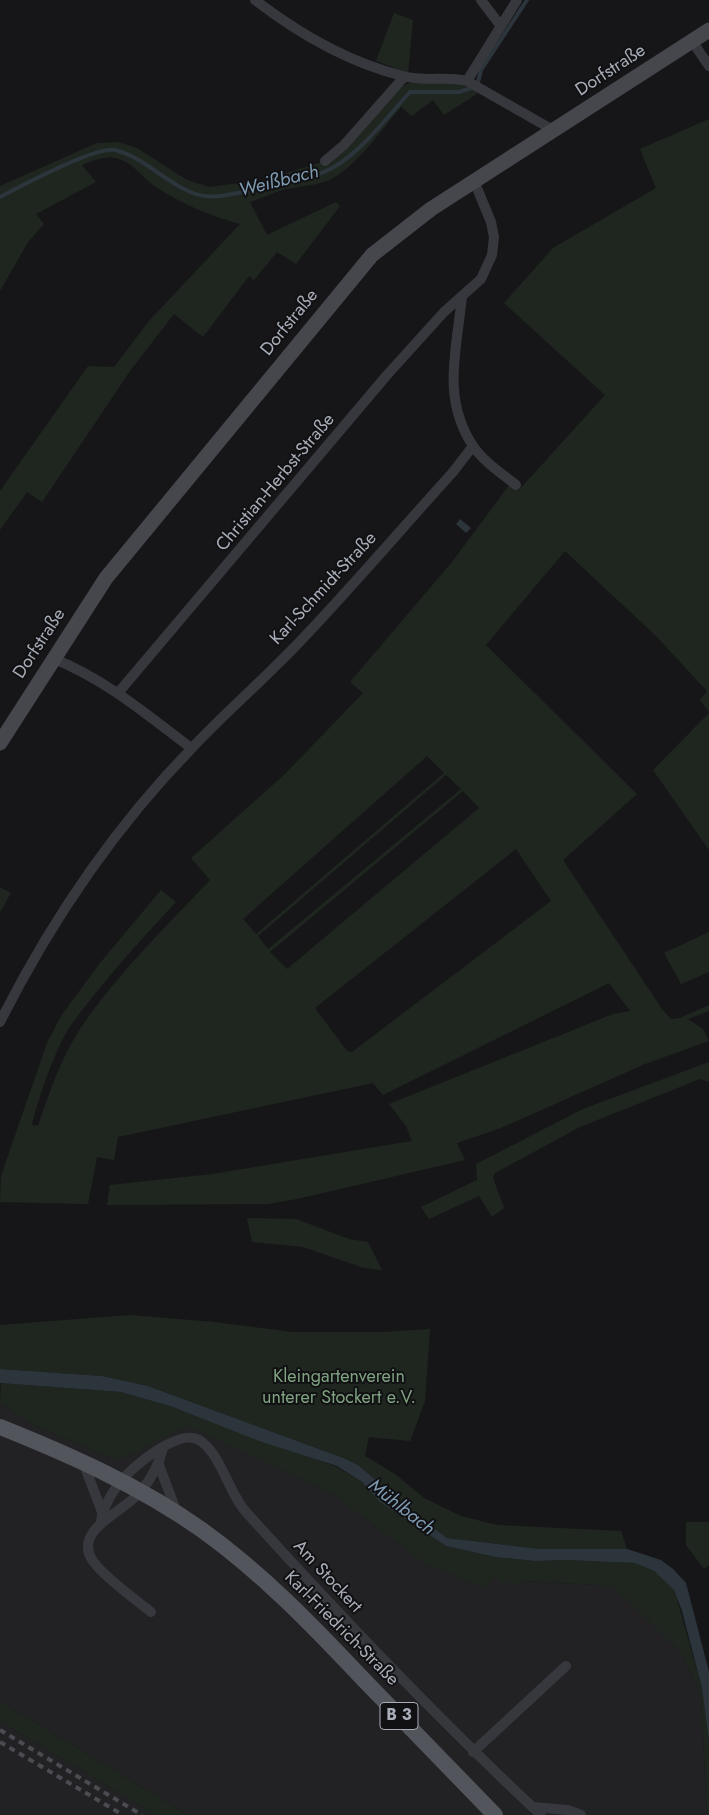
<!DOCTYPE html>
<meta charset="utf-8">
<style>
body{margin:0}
canvas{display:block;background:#161618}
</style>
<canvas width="709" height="1815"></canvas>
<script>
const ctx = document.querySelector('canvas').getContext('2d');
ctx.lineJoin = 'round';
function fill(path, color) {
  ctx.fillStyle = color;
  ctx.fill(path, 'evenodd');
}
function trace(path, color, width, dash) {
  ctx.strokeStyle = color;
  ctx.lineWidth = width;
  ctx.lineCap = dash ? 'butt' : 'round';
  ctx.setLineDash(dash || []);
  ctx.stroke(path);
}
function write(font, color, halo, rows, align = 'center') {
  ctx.font = font + ' Jost,sans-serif';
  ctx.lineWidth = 4;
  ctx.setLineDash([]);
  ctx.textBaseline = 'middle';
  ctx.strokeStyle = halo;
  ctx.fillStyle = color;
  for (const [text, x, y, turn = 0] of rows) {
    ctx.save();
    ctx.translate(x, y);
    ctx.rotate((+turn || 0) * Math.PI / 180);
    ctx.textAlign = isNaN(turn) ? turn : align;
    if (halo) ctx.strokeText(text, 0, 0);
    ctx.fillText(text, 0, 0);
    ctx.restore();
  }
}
fill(new Path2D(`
 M 0,1403 L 31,1424 L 111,1458 L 128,1457 L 187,1424 L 332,1494 L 425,1564 L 495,1577 L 510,1580 L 517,1585 L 524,1581 L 613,1586 L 682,1654 L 701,1696 L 707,1815 L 188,1815 L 0,1701 Z
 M 0,1721 L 155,1815 L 0,1815 Z`), '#222225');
fill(new Path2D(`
 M 394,13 L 413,20 L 408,73 L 376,61 Z
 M 411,82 L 461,84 L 480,92 L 444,115 L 433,100 L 412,116 L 401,107 C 382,129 357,166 331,179 C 317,186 301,186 286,189 C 274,192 262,198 250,202 L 267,235 L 336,202 L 340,206 L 296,264 L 277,252 L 254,280 L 249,276 L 203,337 L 174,314 L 130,371 L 42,502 L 27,492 L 0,530 L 0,491 L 88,366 L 114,367 L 149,321 L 240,224 C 210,216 182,204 156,187 C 143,179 135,164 119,159 C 106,155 95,160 82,165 L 96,182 L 36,214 L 44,224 L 28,242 L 0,291 L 0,186 L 97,143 L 118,142 L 137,148 L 187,180 L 209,187 L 264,180 L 325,161 L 332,162 L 401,87 Z
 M 709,119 L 709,712 L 700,700 L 707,691 L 656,636 L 565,551 L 486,645 L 637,794 L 563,860 L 662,1009 L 671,1019 L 680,1018 L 709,1005 L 709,1011 L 688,1019 L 703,1029 L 709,1041 L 645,1064 L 501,1128 L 457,1143 L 465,1160 L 297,1199 L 268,1204 L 107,1205 L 110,1185 L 212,1174 L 412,1141 L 406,1126 L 389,1104 L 613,1014 L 630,1011 L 609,983 L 383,1095 L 373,1083 L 118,1137 L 114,1160 L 97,1157 L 88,1204 L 0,1202 L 1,1176 L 47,1043 L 61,1016 L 100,963 L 161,890 L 176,902 C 139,942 101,983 69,1028 C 56,1048 37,1101 32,1125 L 38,1126 C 49,1093 61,1058 80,1029 C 117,974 165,928 210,880 L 191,858 L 285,774 L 363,693 L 350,682 L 452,562 L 510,484 L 519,490 L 605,395 L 504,303 L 553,248 L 656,188 L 640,149 ZM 427,756 L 444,773 L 256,934 L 243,919 ZM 446,775 L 461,789 L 268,949 L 258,936 ZM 463,791 L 479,808 L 287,969 L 270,952 ZM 516,849 L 551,901 L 352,1052 L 347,1051 L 315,1008 Z
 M 709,713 L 709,850 L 653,770 Z
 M 0,887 L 11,893 L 0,912 Z
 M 709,932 L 709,972 L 681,984 L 664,953 Z
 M 709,1062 L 709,1082 L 700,1079 L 580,1127 L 495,1173 L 493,1178 L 504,1208 L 492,1217 L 479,1196 L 429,1219 L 421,1207 L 477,1180 L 476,1164 L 583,1109 Z
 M 247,1218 L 296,1219 L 349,1239 L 368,1242 L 382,1270 L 364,1268 L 303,1247 L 252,1242 Z
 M 130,1315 L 214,1322 L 293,1332 L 383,1332 L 430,1329 L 425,1401 L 410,1441 L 369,1437 L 365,1456 L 395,1474 L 424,1498 L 461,1516 L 497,1525 L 621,1531 L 627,1549 L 540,1549 L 447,1538 L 381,1488 L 378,1482 L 358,1465 L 346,1459 L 148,1386 L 102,1376 L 0,1369 L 0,1325 Z
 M 1,1383 L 121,1392 L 173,1407 L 337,1467 L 362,1482 L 381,1502 L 446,1546 L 495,1557 L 535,1561 L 566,1560 L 636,1563 L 654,1571 L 674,1590 L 677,1599 L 702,1688 L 709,1742 L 709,1815 L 707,1815 L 701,1696 L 682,1654 L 613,1586 L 524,1581 L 517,1585 L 510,1581 L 504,1586 L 495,1577 L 485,1587 L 425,1564 L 332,1494 L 187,1425 L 128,1457 L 111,1458 L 31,1424 L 0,1403 Z
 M 686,1522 L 709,1522 L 709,1565 L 704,1569 L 686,1545 Z
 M 0,1701 L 188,1815 L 155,1815 L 0,1721 Z`), '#1e261f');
fill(new Path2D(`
 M 460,519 L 471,528 L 466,533 L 456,524 Z
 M 0,1369 L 102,1376 L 148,1386 L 346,1459 L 358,1465 L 378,1482 L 381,1488 L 447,1538 L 540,1549 L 627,1549 L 661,1560 L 673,1569 L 686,1583 L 709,1672 L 709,1742 L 702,1688 L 682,1611 L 674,1590 L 654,1571 L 635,1563 L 566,1560 L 535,1561 L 495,1557 L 446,1546 L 380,1502 L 362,1482 L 337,1466 L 259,1441 L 173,1407 L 121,1392 L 0,1383 Z`), '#2c353c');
trace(new Path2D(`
 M 0,197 C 21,186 95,146 115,150 C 141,156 165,181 188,191 C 209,201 229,195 251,190 C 279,185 309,181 334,167 C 362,151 388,116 410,92 L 459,92 L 477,86 L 481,70 L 527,0`), '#2c353c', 4);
trace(new Path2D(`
 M 255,0 C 298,33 350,63 403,76 C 424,82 446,76 467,81 L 553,130
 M 481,0 L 500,25
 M 692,41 L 709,66
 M 467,81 L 517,0
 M 325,161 L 344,145 L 404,77
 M 462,296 C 457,349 441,398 473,446 C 484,462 501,473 516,485
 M 52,658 C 105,679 146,714 191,748
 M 118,693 L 387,375 L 444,312 L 481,279 L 492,255 L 494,237 L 491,222 L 474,181
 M 0,1022 C 50,923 114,828 192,748 C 229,709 270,674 307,634 C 357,581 404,526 453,472 L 473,446
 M 83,1462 L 102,1512
 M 159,1465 L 177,1513
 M 101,1522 C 102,1508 112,1493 120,1482 C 133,1466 179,1428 199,1440 C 221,1453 229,1494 246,1512 C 341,1617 438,1719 541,1815
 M 151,1612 C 136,1600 99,1573 91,1558 C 75,1528 126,1511 141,1491 C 152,1478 159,1464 163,1448
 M 473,1752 L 566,1666
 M 532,1807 L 568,1810 L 581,1815`), '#37383d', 10);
trace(new Path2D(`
 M 0,743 L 106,578 L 372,255 L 431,209 L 709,30`), '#45474d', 15);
trace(new Path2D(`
 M 0,1427 C 70,1455 140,1486 202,1530 C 262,1573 313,1626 363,1679 C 407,1724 451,1770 495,1815`), '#53555c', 16);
trace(new Path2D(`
 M 0,1730 L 142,1815
 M 0,1742 L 123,1815`), '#4a4c52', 4, [6, 5]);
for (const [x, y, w] of [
 [399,1716,38]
]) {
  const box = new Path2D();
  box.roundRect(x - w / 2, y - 13.5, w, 27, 4);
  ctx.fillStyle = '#111113';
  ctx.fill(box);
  trace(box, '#a8adb8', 1);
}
write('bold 16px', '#a8adb8', null, [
 ["B 3",399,1716]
]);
write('18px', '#a8adb8', '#111113', [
 ["Dorfstraße",611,71,-33],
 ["Dorfstraße",290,323,-51],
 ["Christian-Herbst-Straße",276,483,-50],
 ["Karl-Schmidt-Straße",324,589,-47],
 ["Dorfstraße",40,644,-57],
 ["Am Stockert",327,1577,47],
 ["Karl-Friedrich-Straße",341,1629,45]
]);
write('18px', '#7fa381', '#111113', [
 ["Kleingartenverein",339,1378],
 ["unterer Stockert e.V.",339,1399]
]);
write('italic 19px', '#7f9bb3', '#111113', [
 ["Weißbach",279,182,-14],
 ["Mühlbach",401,1508,38]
]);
</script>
